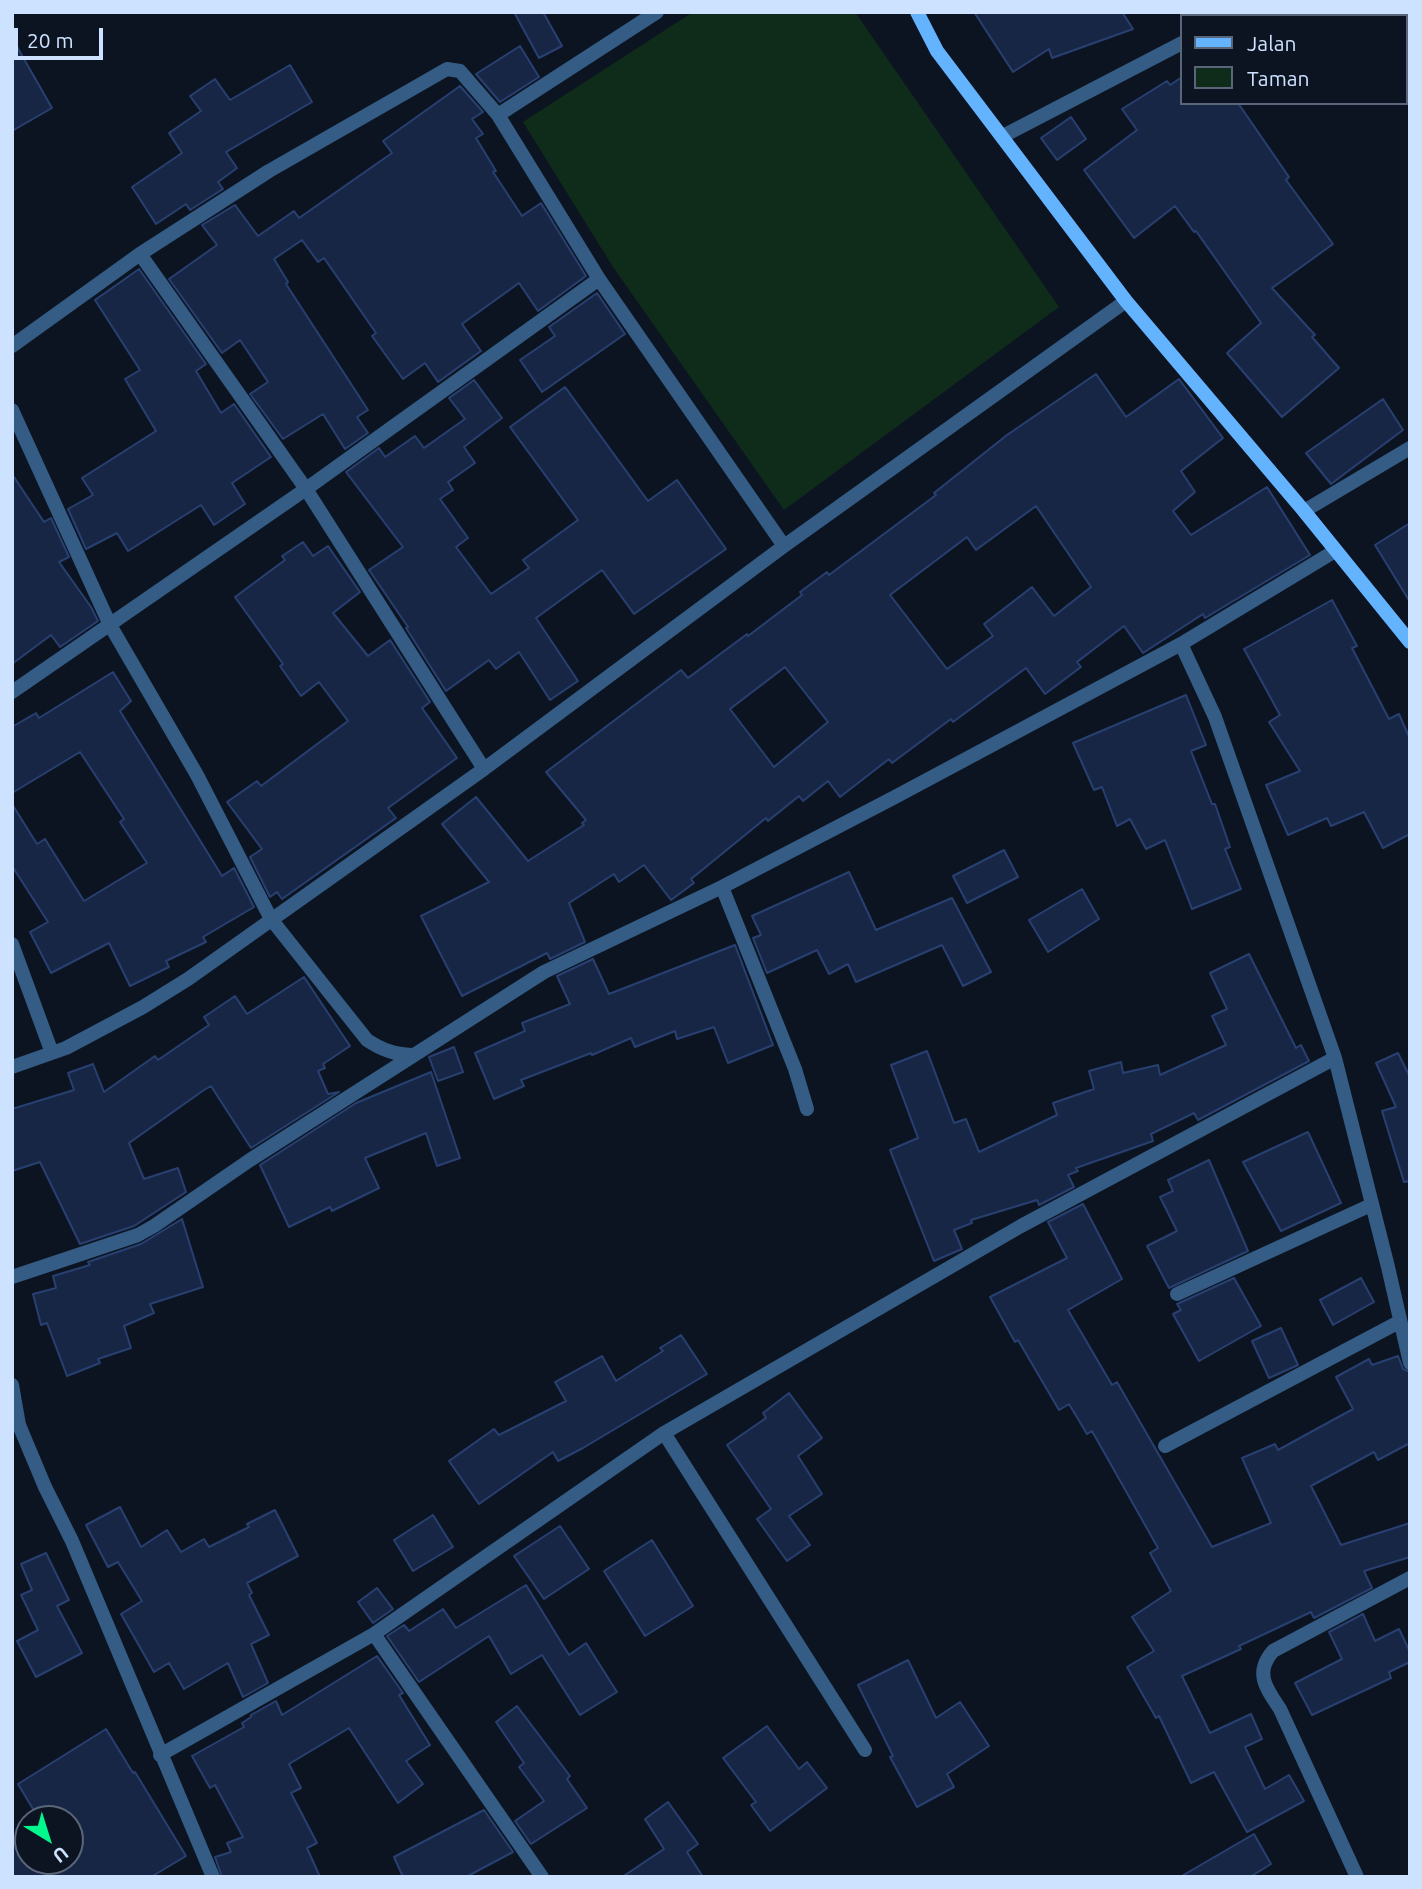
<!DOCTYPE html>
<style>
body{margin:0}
#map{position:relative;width:1422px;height:1889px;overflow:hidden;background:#0c1422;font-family:Ubuntu,sans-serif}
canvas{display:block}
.frame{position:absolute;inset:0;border:14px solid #cde2ff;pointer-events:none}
.legend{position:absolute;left:1180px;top:14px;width:228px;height:91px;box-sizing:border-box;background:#0c1422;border:2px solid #59667a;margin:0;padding:9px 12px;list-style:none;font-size:21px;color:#cde2ff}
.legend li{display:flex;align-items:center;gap:14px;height:35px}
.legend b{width:35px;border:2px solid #59667a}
.north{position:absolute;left:14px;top:1805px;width:70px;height:70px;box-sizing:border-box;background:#0c1422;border:2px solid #59667a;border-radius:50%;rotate:142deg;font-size:19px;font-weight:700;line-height:28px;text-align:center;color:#cde2ff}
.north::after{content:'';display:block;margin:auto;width:24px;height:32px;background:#00f88c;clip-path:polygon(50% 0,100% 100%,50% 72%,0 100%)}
.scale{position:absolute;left:14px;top:28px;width:89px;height:32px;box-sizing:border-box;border:4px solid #cde2ff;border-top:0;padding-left:9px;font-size:21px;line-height:24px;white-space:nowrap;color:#cde2ff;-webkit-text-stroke:5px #0c1422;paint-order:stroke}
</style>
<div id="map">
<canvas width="1422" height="1889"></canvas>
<div class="frame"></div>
<ul class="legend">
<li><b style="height:9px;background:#64b3ff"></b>Jalan</li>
<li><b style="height:19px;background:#0f2c1b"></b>Taman</li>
</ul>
<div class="north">U</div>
<div class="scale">20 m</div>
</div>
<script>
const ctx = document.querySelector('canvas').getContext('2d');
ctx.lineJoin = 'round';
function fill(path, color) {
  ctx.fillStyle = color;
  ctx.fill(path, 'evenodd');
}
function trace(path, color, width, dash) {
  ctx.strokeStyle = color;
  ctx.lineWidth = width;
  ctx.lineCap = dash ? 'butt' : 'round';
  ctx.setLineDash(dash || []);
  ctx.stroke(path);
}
fill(new Path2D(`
 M 693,12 L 855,12 L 1059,307 L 784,510 L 613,267 L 523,122 Z`), '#0f2c1b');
const building = new Path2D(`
 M 514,12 L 543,12 L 562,46 L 539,58 Z
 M 974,12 L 1122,12 L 1133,29 L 1052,58 L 1049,49 L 1013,72 Z
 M 12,38 L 52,108 L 12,131 Z
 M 520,46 L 539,77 L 500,102 L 476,74 Z
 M 290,65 L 312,102 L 226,152 L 237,168 L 218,182 L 223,189 L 190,210 L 186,204 L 156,224 L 132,187 L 182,153 L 169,133 L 201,111 L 190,96 L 215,79 L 230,100 Z
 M 1182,77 L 1182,103 L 1238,103 L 1289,177 L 1286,180 L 1333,244 L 1272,288 L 1315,335 L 1312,337 L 1339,368 L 1282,417 L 1227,353 L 1261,323 L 1196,231 L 1194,232 L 1175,206 L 1134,238 L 1084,170 L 1137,130 L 1122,109 L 1167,81 L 1170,85 Z
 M 460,86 L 483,112 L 472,119 L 483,134 L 476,138 L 496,171 L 493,172 L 522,216 L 541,203 L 586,276 L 538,311 L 519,283 L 462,324 L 481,351 L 438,382 L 425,363 L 403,379 L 372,336 L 376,333 L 324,258 L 318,262 L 302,240 L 274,259 L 288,282 L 286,284 L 368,410 L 357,417 L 368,433 L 345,449 L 323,414 L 283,439 L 250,394 L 268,382 L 240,340 L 222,353 L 169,279 L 217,245 L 202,225 L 235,205 L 258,236 L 294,211 L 299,218 L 392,153 L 383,141 Z
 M 1071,117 L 1086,139 L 1057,160 L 1041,138 Z
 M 139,269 L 206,364 L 196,371 L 221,413 L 234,404 L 271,457 L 232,483 L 245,504 L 214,525 L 201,505 L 128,551 L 117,533 L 86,549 L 68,509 L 93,495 L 82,478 L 156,431 L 125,379 L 140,370 L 95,300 Z
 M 597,293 L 625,334 L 542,392 L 520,360 L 555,336 L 549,327 Z
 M 1096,374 L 1126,417 L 1179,379 L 1223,438 L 1181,471 L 1195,492 L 1173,511 L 1191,535 L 1267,487 L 1310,555 L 1205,618 L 1203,614 L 1143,653 L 1124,626 L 1077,662 L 1081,667 L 1045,694 L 1026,668 L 953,722 L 951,719 L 892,763 L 889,759 L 840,797 L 828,781 L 803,801 L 799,796 L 768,821 L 766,818 L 691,879 L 694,883 L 671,900 L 644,865 L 619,882 L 614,874 L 569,903 L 585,942 L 550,959 L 547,953 L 462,996 L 421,916 L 489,882 L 442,824 L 476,797 L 528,861 L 584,825 L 582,823 L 586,820 L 546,772 L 681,670 L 688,678 L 747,634 L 748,636 L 802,595 L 800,592 L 827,572 L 829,575 L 936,495 L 934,493 L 1007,435 ZM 1036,506 L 1091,587 L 1054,616 L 1032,587 L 984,624 L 993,636 L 947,669 L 890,595 L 967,537 L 976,550 ZM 785,667 L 828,722 L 774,767 L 730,709 Z
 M 474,380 L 502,418 L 464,447 L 475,463 L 448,482 L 453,490 L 440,499 L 468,538 L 456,547 L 491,594 L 529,568 L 523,560 L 578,520 L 510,427 L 565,387 L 648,501 L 677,480 L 726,549 L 634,614 L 602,570 L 536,618 L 578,681 L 550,700 L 519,652 L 496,669 L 489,660 L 446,691 L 406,628 L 408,627 L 369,570 L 403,547 L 346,472 L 379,448 L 385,457 L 415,436 L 424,448 L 465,419 L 449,398 Z
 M 1383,399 L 1403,430 L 1331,484 L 1306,453 Z
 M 12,474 L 44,522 L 51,518 L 69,557 L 59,562 L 91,607 L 98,621 L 60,647 L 51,635 L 12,664 Z
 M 1410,523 L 1410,602 L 1375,545 Z
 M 303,542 L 313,556 L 328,546 L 360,592 L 333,613 L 368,656 L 390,640 L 430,702 L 422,708 L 457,758 L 388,808 L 396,818 L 282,899 L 277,892 L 270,897 L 250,857 L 262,849 L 227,802 L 257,781 L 261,786 L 348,721 L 319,682 L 301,696 L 280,666 L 283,664 L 235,597 L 285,560 L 282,556 Z
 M 1332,600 L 1357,646 L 1352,648 L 1389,719 L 1399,714 L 1410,739 L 1410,834 L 1383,848 L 1364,812 L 1331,826 L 1327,818 L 1288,835 L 1266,785 L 1300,771 L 1269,722 L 1280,715 L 1244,649 Z
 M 113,672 L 131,701 L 120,711 L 222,876 L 234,868 L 254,907 L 203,937 L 206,942 L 166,961 L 169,967 L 130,986 L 109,943 L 51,973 L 30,932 L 48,922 L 12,866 L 12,804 L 37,844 L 45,839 L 84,901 L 147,863 L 120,822 L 124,819 L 80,752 L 12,793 L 12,727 L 36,713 L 39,718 Z
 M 1186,695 L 1206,745 L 1191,751 L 1212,804 L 1215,804 L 1230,847 L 1225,849 L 1241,889 L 1192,909 L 1165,840 L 1146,849 L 1130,819 L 1117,826 L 1102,787 L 1094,790 L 1073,743 Z
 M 1004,850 L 1018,877 L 967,903 L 953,876 Z
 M 849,872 L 876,930 L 952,898 L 991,972 L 963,986 L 942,945 L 856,982 L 848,964 L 829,974 L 817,950 L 767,973 L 753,938 L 761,935 L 752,916 Z
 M 1082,889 L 1099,919 L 1048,952 L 1029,920 Z
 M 735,945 L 773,1045 L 728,1063 L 714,1027 L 677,1039 L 675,1031 L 635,1047 L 631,1038 L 592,1055 L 591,1053 L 521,1080 L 524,1086 L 494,1099 L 475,1053 L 525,1031 L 522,1023 L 570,1004 L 557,976 L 593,959 L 609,994 Z
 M 1249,954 L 1296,1048 L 1301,1045 L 1309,1061 L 1198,1120 L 1194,1113 L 1151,1134 L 1153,1141 L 1076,1168 L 1078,1171 L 1068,1175 L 1074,1187 L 1039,1205 L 1037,1200 L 971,1220 L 972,1223 L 954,1230 L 962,1249 L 934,1261 L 890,1150 L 918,1138 L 891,1065 L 927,1051 L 954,1123 L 966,1119 L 979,1152 L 1057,1115 L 1053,1103 L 1094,1089 L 1089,1071 L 1121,1062 L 1123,1073 L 1158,1065 L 1160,1075 L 1226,1045 L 1212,1016 L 1227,1009 L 1210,973 Z
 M 304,977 L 350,1046 L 323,1064 L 325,1068 L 318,1071 L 328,1094 L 339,1092 L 251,1148 L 211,1086 L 204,1090 L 129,1143 L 144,1179 L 178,1168 L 186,1192 L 134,1226 L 80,1244 L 40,1162 L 12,1171 L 12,1109 L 74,1090 L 68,1073 L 93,1064 L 104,1092 L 155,1056 L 158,1060 L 209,1025 L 204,1017 L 235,996 L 247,1014 Z
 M 454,1047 L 463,1072 L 438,1081 L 429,1057 Z
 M 1398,1053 L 1410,1077 L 1410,1181 L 1404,1182 L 1382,1111 L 1396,1107 L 1376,1063 Z
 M 431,1072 L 460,1158 L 437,1166 L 426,1133 L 365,1158 L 379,1188 L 332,1211 L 330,1207 L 289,1227 L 260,1165 L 356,1103 Z
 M 1308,1132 L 1341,1203 L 1281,1231 L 1243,1162 Z
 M 1209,1160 L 1248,1251 L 1169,1288 L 1147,1246 L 1177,1231 L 1160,1197 L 1173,1191 L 1168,1180 Z
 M 1083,1204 L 1122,1279 L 1068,1310 L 1112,1385 L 1117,1382 L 1212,1547 L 1271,1523 L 1242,1458 L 1275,1444 L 1278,1450 L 1353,1409 L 1336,1377 L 1369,1359 L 1372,1365 L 1398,1356 L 1403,1369 L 1410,1372 L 1410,1443 L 1378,1460 L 1374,1452 L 1311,1486 L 1341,1545 L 1410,1523 L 1410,1557 L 1364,1571 L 1372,1588 L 1314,1618 L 1311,1612 L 1239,1646 L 1241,1649 L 1182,1676 L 1210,1733 L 1251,1714 L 1262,1739 L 1245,1747 L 1265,1789 L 1289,1775 L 1304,1801 L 1247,1832 L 1214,1772 L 1191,1783 L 1159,1716 L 1156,1718 L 1127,1667 L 1154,1651 L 1132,1617 L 1171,1591 L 1150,1553 L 1158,1548 L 1092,1431 L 1087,1434 L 1069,1404 L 1059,1410 L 1018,1340 L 1015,1342 L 990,1297 L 1067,1258 L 1048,1222 Z
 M 182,1219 L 203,1287 L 150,1304 L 154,1313 L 124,1326 L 131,1348 L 98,1359 L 100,1363 L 67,1376 L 47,1323 L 41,1325 L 33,1294 L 56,1288 L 53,1276 L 90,1265 L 88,1262 L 141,1244 Z
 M 1234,1278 L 1261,1326 L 1199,1361 L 1173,1314 L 1181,1310 L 1177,1304 Z
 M 1361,1278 L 1374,1302 L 1333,1325 L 1320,1300 Z
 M 1281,1328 L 1298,1365 L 1269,1378 L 1252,1341 Z
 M 681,1335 L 707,1374 L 583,1448 L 558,1461 L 553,1452 L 479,1504 L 449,1461 L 494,1429 L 499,1435 L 566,1401 L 555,1382 L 602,1356 L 616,1381 L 663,1351 L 660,1348 Z
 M 789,1393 L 822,1438 L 798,1456 L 822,1494 L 789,1516 L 810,1545 L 787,1561 L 757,1519 L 771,1509 L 727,1445 L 766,1418 L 763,1413 Z
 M 120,1507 L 141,1547 L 167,1530 L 181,1552 L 204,1539 L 209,1547 L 249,1527 L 247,1524 L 275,1510 L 298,1556 L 247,1583 L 252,1593 L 249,1595 L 269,1635 L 251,1644 L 268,1683 L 243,1697 L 228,1663 L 184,1689 L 169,1663 L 154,1672 L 121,1614 L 142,1601 L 118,1562 L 108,1567 L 86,1525 Z
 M 433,1515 L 453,1547 L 413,1571 L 394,1540 Z
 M 560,1526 L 589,1569 L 544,1599 L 514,1556 Z
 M 652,1540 L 693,1606 L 645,1636 L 604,1571 Z
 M 46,1553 L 69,1600 L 57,1606 L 82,1653 L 36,1677 L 17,1641 L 38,1630 L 21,1595 L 32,1590 L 21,1564 Z
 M 526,1585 L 569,1655 L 586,1643 L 617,1692 L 580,1715 L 542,1655 L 511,1674 L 489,1636 L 419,1682 L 387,1636 L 404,1625 L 409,1631 L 443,1609 L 456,1628 Z
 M 377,1588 L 393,1609 L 373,1623 L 358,1602 Z
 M 1363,1614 L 1375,1641 L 1399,1629 L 1410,1652 L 1410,1662 L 1389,1672 L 1391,1678 L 1312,1715 L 1295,1683 L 1342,1659 L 1329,1632 Z
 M 377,1656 L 403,1693 L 399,1695 L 430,1745 L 406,1761 L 423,1784 L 398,1803 L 349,1728 L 289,1764 L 301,1788 L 291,1793 L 317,1843 L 307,1848 L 320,1877 L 222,1877 L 215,1857 L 231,1852 L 227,1843 L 243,1837 L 215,1785 L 210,1788 L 192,1756 L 244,1727 L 242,1723 L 251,1717 L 251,1715 L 276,1701 L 282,1715 Z
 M 908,1660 L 936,1718 L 960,1702 L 989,1746 L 947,1774 L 954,1787 L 917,1807 L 890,1757 L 893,1756 L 858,1685 Z
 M 517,1706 L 570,1776 L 567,1779 L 587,1808 L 531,1844 L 515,1821 L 544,1801 L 519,1767 L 524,1763 L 496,1722 Z
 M 767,1726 L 799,1769 L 807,1762 L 827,1788 L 770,1831 L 751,1805 L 756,1802 L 723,1758 Z
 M 106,1729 L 133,1773 L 135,1772 L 186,1856 L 151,1877 L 12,1877 L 12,1846 L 28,1836 L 28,1861 L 70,1861 L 70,1819 L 39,1819 L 18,1784 Z
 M 668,1802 L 698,1844 L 687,1852 L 703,1877 L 622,1877 L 664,1849 L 645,1819 Z
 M 484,1810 L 513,1852 L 466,1877 L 403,1877 L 394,1857 Z
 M 1254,1834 L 1271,1864 L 1250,1877 L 1180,1877 Z`);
fill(building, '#172644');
trace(building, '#284071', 2);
trace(new Path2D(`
 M 657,12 L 498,115 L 599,279 L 784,546
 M 1233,16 L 1239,12
 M 1003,136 L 1182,43
 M 140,254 L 306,489 L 484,769
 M 12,346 L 140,254 L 269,171 L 447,69 L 460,71 L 498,115
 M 12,410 L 110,625 L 197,775 L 271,919 L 367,1040 C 382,1050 394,1054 412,1055
 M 1304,511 L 1410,448
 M 1181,644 L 1215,717 L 1335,1058 L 1388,1267 L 1410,1363
 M 12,692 L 306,489 L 599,279
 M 722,887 L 795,1069 L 807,1109
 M 12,944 L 52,1053
 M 12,1067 L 66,1048 L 143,1007 L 188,979 L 484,769 L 784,546 L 1126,301
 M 12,1277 L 138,1235 L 154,1226 L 250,1160 L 544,972 L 722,887 L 895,797 L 1181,644 L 1335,551
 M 1177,1294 L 1371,1205
 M 12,1385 L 19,1425 L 45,1487 L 72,1541 L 213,1877
 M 664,1433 L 865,1750
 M 1165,1446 L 1399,1322
 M 374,1634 L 542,1877
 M 160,1755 L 374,1634 L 664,1433 L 1021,1226 L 1335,1058
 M 1357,1877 L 1280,1709 C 1266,1688 1254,1673 1273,1651 L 1410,1578`), '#345c84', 14);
trace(new Path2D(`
 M 917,12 L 937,51 L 1126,301 L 1304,511 L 1410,642`), '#64b3ff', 14);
</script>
